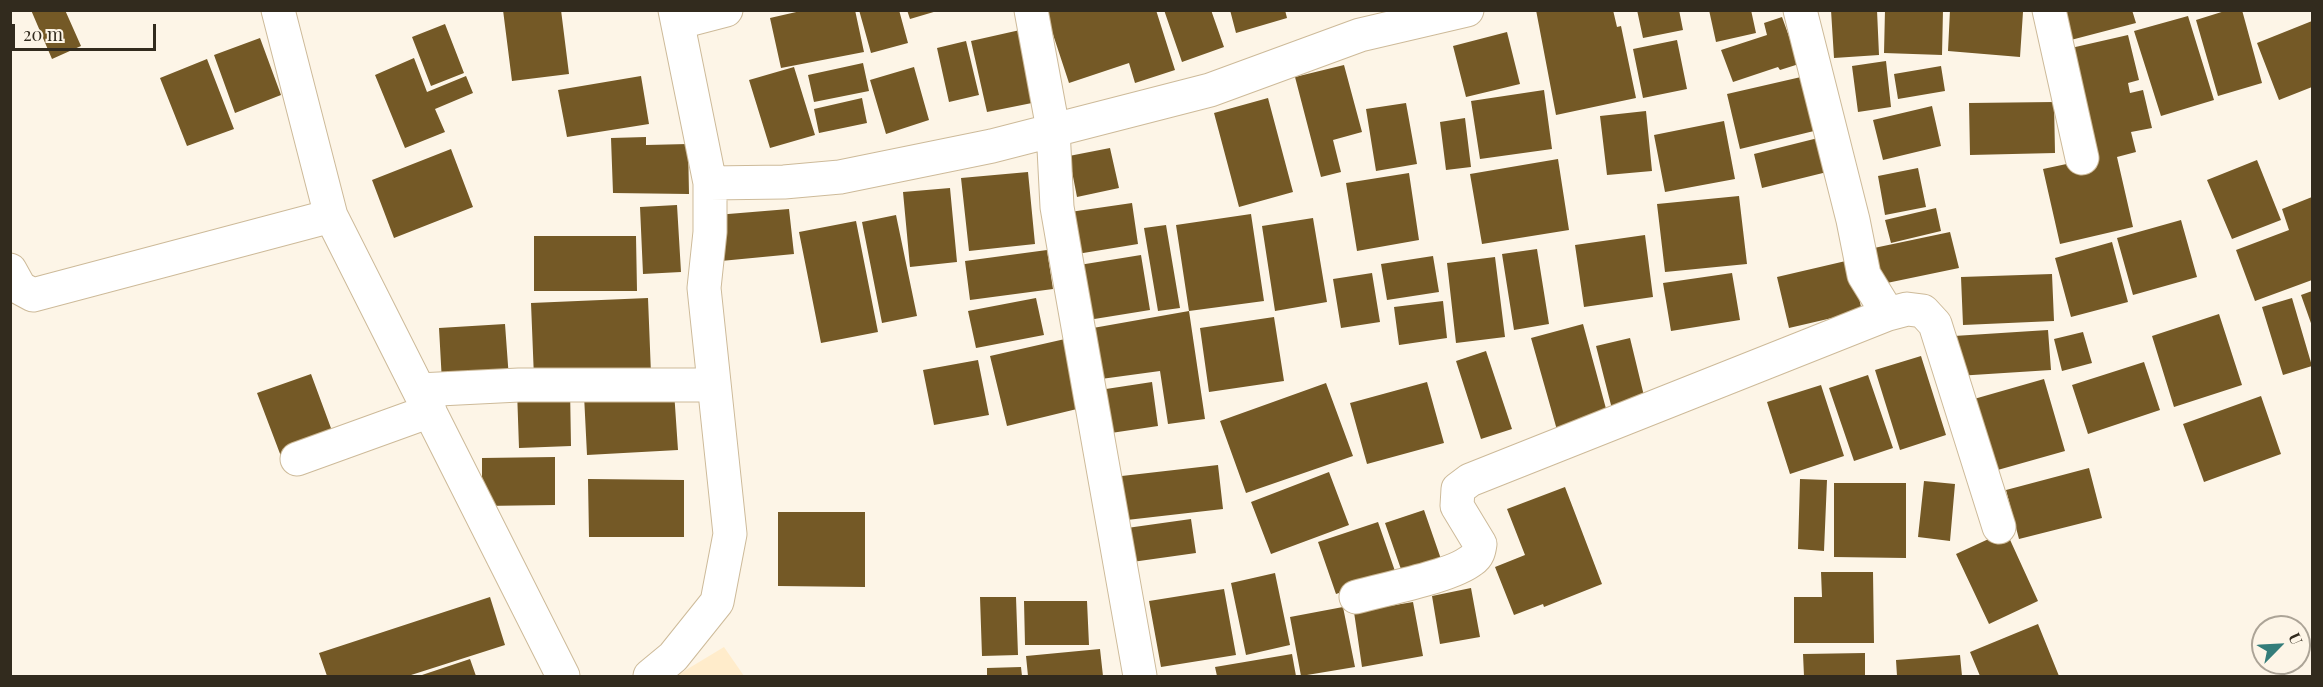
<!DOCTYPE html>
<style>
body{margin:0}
#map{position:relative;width:2323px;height:687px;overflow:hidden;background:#fdf5e7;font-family:"Playfair Display",serif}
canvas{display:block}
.frame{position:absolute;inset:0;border:12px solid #322b1e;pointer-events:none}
.north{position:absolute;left:2251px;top:615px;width:60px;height:60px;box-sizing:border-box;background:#fdf5e7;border:2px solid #aca497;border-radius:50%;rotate:66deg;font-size:16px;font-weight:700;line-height:24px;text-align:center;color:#322b1e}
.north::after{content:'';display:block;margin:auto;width:21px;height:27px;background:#347d7a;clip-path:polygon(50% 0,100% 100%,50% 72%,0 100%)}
.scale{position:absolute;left:12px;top:24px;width:144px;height:27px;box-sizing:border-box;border:3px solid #322b1e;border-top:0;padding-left:8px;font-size:18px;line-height:21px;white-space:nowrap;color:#322b1e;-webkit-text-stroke:4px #fdf5e7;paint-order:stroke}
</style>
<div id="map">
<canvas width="2323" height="687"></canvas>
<div class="frame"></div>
<div class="north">U</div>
<div class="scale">20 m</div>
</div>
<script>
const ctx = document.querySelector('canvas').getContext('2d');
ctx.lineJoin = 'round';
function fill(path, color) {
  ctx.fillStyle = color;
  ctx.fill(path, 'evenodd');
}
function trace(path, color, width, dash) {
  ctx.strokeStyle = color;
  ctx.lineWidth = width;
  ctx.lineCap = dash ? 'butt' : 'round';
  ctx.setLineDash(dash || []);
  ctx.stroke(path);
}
fill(new Path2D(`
 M 724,647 L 744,676 L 676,676 Z`), '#ffeccb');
fill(new Path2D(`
 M 31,10 L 65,10 L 81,46 L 52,59 Z
 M 503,10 L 561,10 L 569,74 L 512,81 Z
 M 805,10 L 855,10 L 864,52 L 781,68 L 770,18 Z
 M 859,10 L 899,10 L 908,43 L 871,53 Z
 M 907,10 L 937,10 L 937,11 L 910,19 Z
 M 1045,10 L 1156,10 L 1175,70 L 1135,83 L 1129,63 L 1069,83 Z
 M 1164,10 L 1211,10 L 1224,47 L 1182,62 Z
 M 1230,10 L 1285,10 L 1287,18 L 1236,33 Z
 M 1536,10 L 1613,10 L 1617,27 L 1621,26 L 1636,98 L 1556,115 Z
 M 1637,10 L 1679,10 L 1683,30 L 1643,38 Z
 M 1709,10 L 1751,10 L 1756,33 L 1716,42 Z
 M 1831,10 L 1877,10 L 1879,55 L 1834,58 Z
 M 1885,10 L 1943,10 L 1942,55 L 1884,53 Z
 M 1950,10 L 2023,12 L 2020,57 L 1948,51 Z
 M 2057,10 L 2132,10 L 2136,23 L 2067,41 Z
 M 2228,10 L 2242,10 L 2262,83 L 2218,96 L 2196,20 Z
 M 2188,16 L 2214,100 L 2161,116 L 2134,31 Z
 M 1782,17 L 1799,64 L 1780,70 L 1778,67 L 1733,82 L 1721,50 L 1767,35 L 1764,23 Z
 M 2312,21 L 2312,87 L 2279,100 L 2257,43 Z
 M 445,24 L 464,73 L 431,86 L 412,37 Z
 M 1020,30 L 1037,102 L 987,112 L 971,41 Z
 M 1507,32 L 1520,84 L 1466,97 L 1453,46 Z
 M 2128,35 L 2139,80 L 2128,83 L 2130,93 L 2143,90 L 2152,128 L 2131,132 L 2136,152 L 2117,157 L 2133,227 L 2060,244 L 2043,169 L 2090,159 L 2071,48 Z
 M 260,38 L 281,95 L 235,113 L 214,55 Z
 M 1677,40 L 1687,89 L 1643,98 L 1633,49 Z
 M 966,41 L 979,95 L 949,102 L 937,48 Z
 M 414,58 L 427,92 L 466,76 L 473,93 L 435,109 L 445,132 L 405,148 L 375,75 Z
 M 207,59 L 234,129 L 187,146 L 160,78 Z
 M 1886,61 L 1891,107 L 1858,112 L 1852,66 Z
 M 863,63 L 869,91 L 814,102 L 808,75 Z
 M 1344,65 L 1362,132 L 1333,140 L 1341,172 L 1321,177 L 1295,77 Z
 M 1941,66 L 1945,91 L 1898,99 L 1894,74 Z
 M 794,67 L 815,135 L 770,148 L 749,80 Z
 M 914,67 L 929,120 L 886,134 L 870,80 Z
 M 641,76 L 649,124 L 567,137 L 558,90 Z
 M 1801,77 L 1814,131 L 1740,149 L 1727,94 Z
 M 1544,90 L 1552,149 L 1480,159 L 1471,101 Z
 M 862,98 L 867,123 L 819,133 L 814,109 Z
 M 1268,98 L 1293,192 L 1239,207 L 1214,113 Z
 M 2054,102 L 2055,153 L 1970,155 L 1969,103 Z
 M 1406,103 L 1417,164 L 1376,171 L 1366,109 Z
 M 1932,106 L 1941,146 L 1883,160 L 1873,120 Z
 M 1646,111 L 1652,171 L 1607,175 L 1600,116 Z
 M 1465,118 L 1471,167 L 1446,170 L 1440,122 Z
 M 1724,121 L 1735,179 L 1665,192 L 1654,135 Z
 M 646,137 L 646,145 L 688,144 L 689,194 L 613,193 L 611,138 Z
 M 1818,138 L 1827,172 L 1762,188 L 1754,154 Z
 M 1110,148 L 1119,188 L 1077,197 L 1069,156 Z
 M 451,149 L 473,207 L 394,238 L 372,180 Z
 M 1558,159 L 1569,230 L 1482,244 L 1470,174 Z
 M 2257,160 L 2281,220 L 2232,239 L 2207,180 Z
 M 1918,168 L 1926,207 L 1885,215 L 1878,176 Z
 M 1028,172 L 1035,244 L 969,251 L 961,178 Z
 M 1409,173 L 1419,240 L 1357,251 L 1346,183 Z
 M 950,188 L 957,262 L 910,267 L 903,192 Z
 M 1739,196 L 1747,264 L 1665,272 L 1657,204 Z
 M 2312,197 L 2312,280 L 2255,301 L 2236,250 L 2289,230 L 2282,209 Z
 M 1132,203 L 1138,244 L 1071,255 L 1063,213 Z
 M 677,205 L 681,272 L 643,274 L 640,207 Z
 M 1936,208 L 1941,231 L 1891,243 L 1885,220 Z
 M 789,209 L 794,254 L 721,261 L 716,215 Z
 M 1251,214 L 1264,301 L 1189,311 L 1205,419 L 1168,424 L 1160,371 L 1101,379 L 1093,328 L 1189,311 L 1176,225 Z
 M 896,215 L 917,316 L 882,323 L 862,222 Z
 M 1313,218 L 1327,302 L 1275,311 L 1262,226 Z
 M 2181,220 L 2197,277 L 2133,295 L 2117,238 Z
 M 856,221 L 878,332 L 821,343 L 799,232 Z
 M 1166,225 L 1180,308 L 1158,311 L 1144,228 Z
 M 1950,232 L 1959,268 L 1882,284 L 1874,248 Z
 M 1645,235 L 1653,297 L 1584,307 L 1575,245 Z
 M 534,236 L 636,236 L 637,291 L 534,291 Z
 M 2112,242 L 2128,302 L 2071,317 L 2055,258 Z
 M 1537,249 L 1549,324 L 1514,330 L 1502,254 Z
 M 1047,250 L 1053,289 L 970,300 L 965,261 Z
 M 1141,255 L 1150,310 L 1082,321 L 1073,266 Z
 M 1433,256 L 1439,292 L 1387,300 L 1381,264 Z
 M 1495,257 L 1505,337 L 1456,343 L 1447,263 Z
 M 1850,260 L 1862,311 L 1789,328 L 1777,277 Z
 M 1372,273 L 1380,322 L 1341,328 L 1333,279 Z
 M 1732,273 L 1740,320 L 1671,331 L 1663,283 Z
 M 2052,274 L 2054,321 L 1963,325 L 1961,277 Z
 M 2312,291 L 2312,326 L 2301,295 Z
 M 648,298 L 651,374 L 534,378 L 531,303 Z
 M 1036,298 L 1044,335 L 976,348 L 968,311 Z
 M 2292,298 L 2312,366 L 2283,375 L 2262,307 Z
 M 1443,301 L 1447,338 L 1399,345 L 1394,307 Z
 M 2219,314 L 2242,385 L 2174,407 L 2152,336 Z
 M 1274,317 L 1284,381 L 1209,392 L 1200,328 Z
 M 505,324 L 509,379 L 442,382 L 439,328 Z
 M 1583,324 L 1608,416 L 1557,430 L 1531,338 Z
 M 2048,330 L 2051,370 L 1957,376 L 1954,336 Z
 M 2083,332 L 2092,363 L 2062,371 L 2054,339 Z
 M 1630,338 L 1645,400 L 1612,409 L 1596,346 Z
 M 1065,339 L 1081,408 L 1007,426 L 990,356 Z
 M 1486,351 L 1512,429 L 1481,439 L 1456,361 Z
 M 1921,356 L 1946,435 L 1900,450 L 1875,370 Z
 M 978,360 L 989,415 L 934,425 L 923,370 Z
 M 2144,362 L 2160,410 L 2088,434 L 2072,385 Z
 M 311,374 L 335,439 L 282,459 L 257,393 Z
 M 1868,375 L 1893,448 L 1854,461 L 1829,388 Z
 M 2044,379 L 2065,451 L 1987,473 L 1967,401 Z
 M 1152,382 L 1158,426 L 1111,433 L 1106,389 Z
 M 1427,382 L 1444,443 L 1367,464 L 1350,403 Z
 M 1326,383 L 1353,456 L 1246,493 L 1220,421 Z
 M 1821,385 L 1844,456 L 1790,474 L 1767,402 Z
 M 570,388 L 571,446 L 519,448 L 517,390 Z
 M 674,391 L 678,450 L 587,455 L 584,395 Z
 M 2261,396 L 2281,454 L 2204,482 L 2183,424 Z
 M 555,457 L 555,505 L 482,506 L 482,458 Z
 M 1218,465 L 1223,509 L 1118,521 L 1113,477 Z
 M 2089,468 L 2102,518 L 2019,539 L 2006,490 Z
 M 1329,472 L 1349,525 L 1271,554 L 1251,502 Z
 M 588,479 L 684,480 L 684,537 L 589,537 Z
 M 1800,479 L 1827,480 L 1824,551 L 1798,549 Z
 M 1924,481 L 1955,484 L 1950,541 L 1918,537 Z
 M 1834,483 L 1906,483 L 1906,558 L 1834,557 Z
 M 1565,487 L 1602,584 L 1544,607 L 1543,604 L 1514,615 L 1495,567 L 1525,555 L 1507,509 Z
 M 1424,510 L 1442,562 L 1403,575 L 1385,523 Z
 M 778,512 L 865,512 L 865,587 L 778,586 Z
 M 1191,519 L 1196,553 L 1132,562 L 1127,528 Z
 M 1378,522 L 1396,574 L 1336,594 L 1318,542 Z
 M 2006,531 L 2038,601 L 1989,624 L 1956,554 Z
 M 1821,572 L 1873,572 L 1874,643 L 1794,643 L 1794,597 L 1822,597 Z
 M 1275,573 L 1290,645 L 1246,655 L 1231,583 Z
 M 1471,588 L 1480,637 L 1440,644 L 1432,596 Z
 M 1224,589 L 1236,655 L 1161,667 L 1149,601 Z
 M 490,597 L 505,645 L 408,676 L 327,676 L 319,653 Z
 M 980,597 L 1016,597 L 1018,655 L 982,656 Z
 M 1024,601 L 1087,601 L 1089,645 L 1025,645 Z
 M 1413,602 L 1423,656 L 1362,667 L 1354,612 Z
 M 1343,607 L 1355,667 L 1301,676 L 1290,617 Z
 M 2038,624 L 2059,676 L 1980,676 L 1970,652 Z
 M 1100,649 L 1103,676 L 1028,676 L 1026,656 Z
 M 1865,653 L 1865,676 L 1804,676 L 1803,654 Z
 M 1292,654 L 1296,676 L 1217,676 L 1215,667 Z
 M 1960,655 L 1962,676 L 1897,676 L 1896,660 Z
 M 470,659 L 476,676 L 419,676 Z
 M 1021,667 L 1022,676 L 987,676 L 987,668 Z`), '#745926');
const minor = new Path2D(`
 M 278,10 L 331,216
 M 1031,10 L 1053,129 L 1057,207 L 1066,259 L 1140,676
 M 1800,10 L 1853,220 L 1864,275 L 1888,314
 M 2049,10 L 2082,158
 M 680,22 L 726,10
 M 710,183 L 784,182 L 840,177 L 992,146 L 1210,90 L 1360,35 L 1467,10
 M 10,270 L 20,288 L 33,295 L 331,216 L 563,676
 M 419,390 L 519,385 L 714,385
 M 297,459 L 430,411
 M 1356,597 C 1384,589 1451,577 1472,560 C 1478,556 1479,551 1480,544 L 1457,506 L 1458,489 L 1470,480 L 1888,314 L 1907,309 L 1923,311 L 1935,324 L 1999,527
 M 650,676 L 673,657 L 717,602 L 730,534 L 704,288 L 710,232 L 710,183 L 675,10`);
trace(minor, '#cdba99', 35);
trace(minor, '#fff', 33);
</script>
